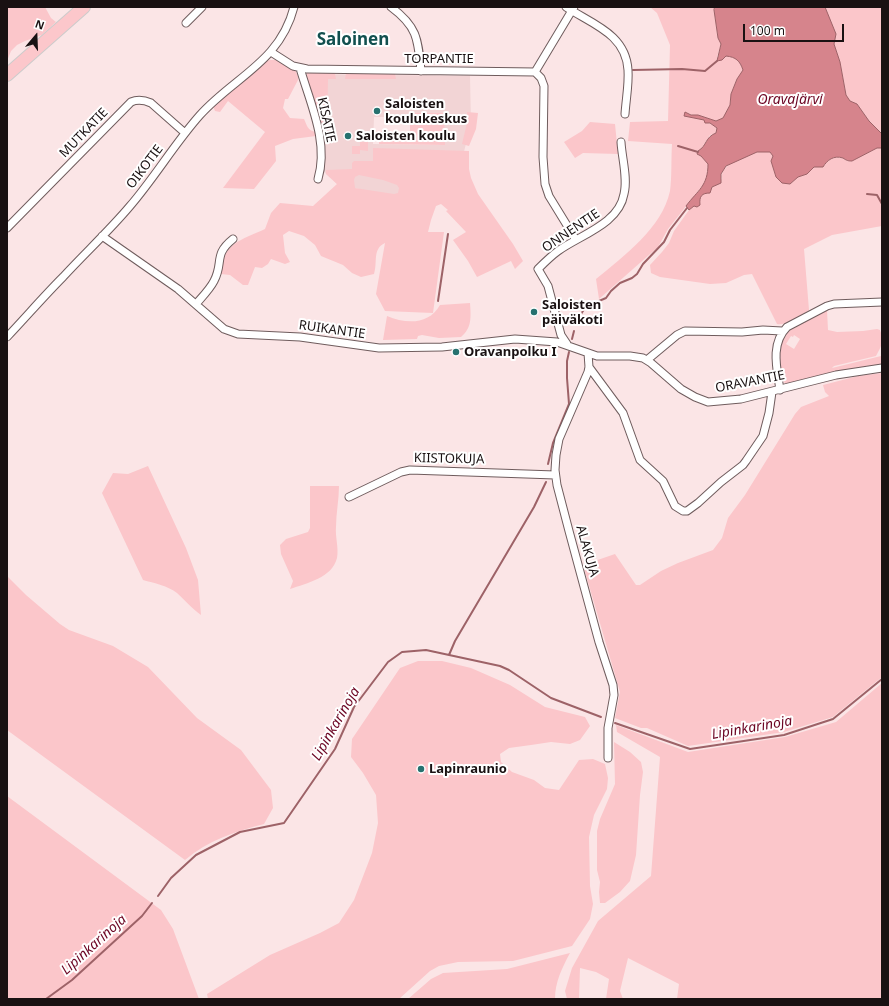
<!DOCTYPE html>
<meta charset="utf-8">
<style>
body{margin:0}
#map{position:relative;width:889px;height:1006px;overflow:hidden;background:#fbe5e6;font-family:"Noto Sans",sans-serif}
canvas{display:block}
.frame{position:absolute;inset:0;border:8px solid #191112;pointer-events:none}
.north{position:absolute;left:16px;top:16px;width:40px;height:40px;-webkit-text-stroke:3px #fff;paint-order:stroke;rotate:19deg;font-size:11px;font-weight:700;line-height:16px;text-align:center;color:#191112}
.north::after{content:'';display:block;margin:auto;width:14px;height:18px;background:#191112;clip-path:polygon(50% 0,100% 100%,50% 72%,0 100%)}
.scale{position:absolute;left:743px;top:24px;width:101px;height:18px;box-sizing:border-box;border:2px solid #191112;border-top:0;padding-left:5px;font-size:12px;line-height:14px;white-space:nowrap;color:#191112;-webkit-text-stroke:3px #fff;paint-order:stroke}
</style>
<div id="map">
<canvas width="889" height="1006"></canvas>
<div class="frame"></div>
<div class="north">N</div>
<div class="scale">100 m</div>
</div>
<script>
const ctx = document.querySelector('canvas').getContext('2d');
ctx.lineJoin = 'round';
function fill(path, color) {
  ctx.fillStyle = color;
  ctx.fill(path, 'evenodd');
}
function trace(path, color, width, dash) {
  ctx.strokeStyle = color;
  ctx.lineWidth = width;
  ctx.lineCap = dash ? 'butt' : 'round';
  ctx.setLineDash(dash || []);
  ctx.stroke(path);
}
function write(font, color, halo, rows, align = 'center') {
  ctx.font = font + ' "Noto Sans",sans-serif';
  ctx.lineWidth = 4;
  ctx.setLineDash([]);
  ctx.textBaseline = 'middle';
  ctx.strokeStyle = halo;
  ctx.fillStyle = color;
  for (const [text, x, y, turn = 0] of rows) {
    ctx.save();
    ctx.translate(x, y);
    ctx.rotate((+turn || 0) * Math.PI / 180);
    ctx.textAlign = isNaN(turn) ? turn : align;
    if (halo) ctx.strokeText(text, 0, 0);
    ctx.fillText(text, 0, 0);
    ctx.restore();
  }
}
fill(new Path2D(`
 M 307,74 L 470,76 L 471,125 L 462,159 L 458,188 L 394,197 L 337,184 L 324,172 L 324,137 ZM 410,113 L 444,145 L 373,144 L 374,117 L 410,117 Z`), '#f2d4d5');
fill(new Path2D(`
 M 7,7 L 45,7 L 51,18 L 56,22 L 42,35 L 25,41 L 17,45 L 11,51 L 7,61 Z
 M 650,7 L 715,7 L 714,10 L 718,38 L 721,44 L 717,57 L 722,60 L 726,55 C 736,57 740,61 743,70 L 737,79 L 731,94 L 730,105 L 723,118 L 716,121 L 698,115 L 691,115 L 685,112 L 704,120 L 706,123 C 710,123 713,124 717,128 L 716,133 L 710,135 L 698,154 L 701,156 L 708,164 L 707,180 L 668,229 L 658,247 L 599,299 L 596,279 C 624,256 662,228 670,191 C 672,177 671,159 672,144 L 628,141 L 630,122 L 668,121 L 670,45 L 657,13 Z
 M 825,7 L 882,7 L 882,134 L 869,121 L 857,104 L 850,101 L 846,95 L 840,62 L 834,44 L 835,34 Z
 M 270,60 L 276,60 L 295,70 L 298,76 L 298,80 L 288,99 L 285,99 L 283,108 L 290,118 L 304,119 C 307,125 307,130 315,132 L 316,136 L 293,139 L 275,146 L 276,161 L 254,189 L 223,188 L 265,132 L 228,101 L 220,112 L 215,111 L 213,106 L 264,62 Z
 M 307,73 L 334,73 L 335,74 L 336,79 L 328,79 L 327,132 L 321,128 L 307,79 Z
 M 346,73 L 395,74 L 396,79 L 345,79 Z
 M 467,112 L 478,113 L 476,129 L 469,146 L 462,144 L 467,123 Z
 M 410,113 L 444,113 L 445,145 L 379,144 L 379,138 L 373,138 L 373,131 L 410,132 Z
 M 590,122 L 615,124 L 618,154 L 583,153 L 575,158 L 564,142 L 582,131 Z
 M 360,142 L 368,142 L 368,151 L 360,150 L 360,154 L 352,154 L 352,146 L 360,146 Z
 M 373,148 L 469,151 L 469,169 L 471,178 L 478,194 L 513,244 L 523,261 L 515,269 L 511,261 L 477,277 L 468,261 L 453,240 L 466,232 L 446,211 L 448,210 L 441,204 L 436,206 L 431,220 L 428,232 L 444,232 L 433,313 L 385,311 L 376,294 L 385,243 C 372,249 378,262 374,274 L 361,277 L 352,273 L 343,265 L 321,256 L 315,245 L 304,236 L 289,231 L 283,235 L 285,253 L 290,262 L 285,264 L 271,259 L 268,264 L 262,268 L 255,267 L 248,285 L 243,285 L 230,275 L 221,274 C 221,243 242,240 265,229 L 271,213 L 280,203 L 313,206 L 337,184 L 326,174 L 326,170 L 352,169 L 352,163 L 354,161 L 373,161 ZM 359,175 L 383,180 L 397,185 L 399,188 L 398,193 L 394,194 L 355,188 L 354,180 L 355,177 Z
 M 877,148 L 882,148 L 882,226 L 832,235 L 804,249 L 809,310 C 800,316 787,326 777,324 L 752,274 L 744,275 L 726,283 L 710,284 L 660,277 L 651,273 L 650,265 L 662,252 L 669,243 L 674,231 L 689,210 L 699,200 L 701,196 L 704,193 L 710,193 L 712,187 L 722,179 C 719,165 745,155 757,152 C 761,151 765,152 770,152 L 773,156 L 771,161 L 776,177 L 790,184 L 798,177 L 807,174 L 814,167 L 835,157 L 843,158 L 847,161 L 852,161 Z
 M 470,303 C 471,317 472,328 461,337 L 439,338 L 422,335 L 418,336 L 417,339 L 383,340 L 387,316 C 406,324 429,325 440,305 Z
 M 827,310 L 828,330 L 837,332 L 863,331 L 877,329 L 880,330 C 885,342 881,346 876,356 L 834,366 L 832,368 L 881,356 L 882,365 L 855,368 L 788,384 C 780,382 781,376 780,369 C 779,358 778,345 783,335 C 789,325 816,316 827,310 ZM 794,335 L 800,339 L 794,349 L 786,344 L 791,336 L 793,337 Z
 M 882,373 L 882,677 L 833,717 L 784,732 L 688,746 L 647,728 L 641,728 L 615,718 L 620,692 L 583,565 L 615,554 L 636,585 L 640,585 L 661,571 L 678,563 L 713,550 L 722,538 L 728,518 L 745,495 L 795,414 L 801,407 L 829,396 L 825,392 L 823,385 L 858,376 Z
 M 148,466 L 186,548 L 198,580 L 201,615 C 191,608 185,600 177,593 C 168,586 154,583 143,580 L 102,493 L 113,473 L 128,474 Z
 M 310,486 L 339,486 C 339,500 336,513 336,527 C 335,536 339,548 337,558 C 332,578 307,583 290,589 L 293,581 L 281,554 L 280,545 L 286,539 L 308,532 L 310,528 Z
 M 7,576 L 26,595 L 60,624 L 69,630 L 113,646 L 148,667 L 197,718 L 241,750 L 271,790 L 273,808 L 264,824 C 236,831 207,841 185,860 L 7,730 Z
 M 418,661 L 442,661 L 471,668 L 510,685 L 545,707 L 585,717 L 590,726 L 580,740 L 570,744 L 551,742 L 531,745 L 509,748 L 500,754 L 501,762 L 512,772 L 534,780 L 545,788 L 559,790 L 579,760 L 593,759 L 605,764 L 608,778 L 607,789 L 594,815 L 589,837 L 590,886 L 593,904 L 590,919 L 572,946 L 513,961 L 458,962 L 439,966 L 430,971 L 399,999 L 208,999 L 207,994 L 270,955 L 320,933 L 339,923 L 354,900 L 372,853 L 378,823 L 376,795 L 363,773 L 351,757 L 352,739 L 400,668 Z
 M 882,683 L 882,999 L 677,999 L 679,984 L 628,958 L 620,991 L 623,999 L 606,999 L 609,979 L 596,972 L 580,968 L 579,999 L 567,999 L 565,991 L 572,968 L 598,921 L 651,876 L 660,757 L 617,732 L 616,725 L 688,752 L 785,737 L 836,722 Z
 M 614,742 L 630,752 L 641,762 L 643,772 L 640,795 L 636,855 L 630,881 L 620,892 L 605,903 L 600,903 L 599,892 L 600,882 L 597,870 L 597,831 L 600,819 L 615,784 Z
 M 7,796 L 161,910 L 173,929 L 199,999 L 7,999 Z
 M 570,953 C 562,968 555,982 555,999 L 408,999 L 431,979 L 443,973 L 507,969 Z`), '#fbc6ca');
const water = new Path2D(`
 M 715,7 L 825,7 L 836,34 L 834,44 L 840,62 L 846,95 L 850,101 L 857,104 L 869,121 L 882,134 L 882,148 L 877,148 L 852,161 C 847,161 846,160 843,158 C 834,155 827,160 823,167 L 814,167 L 807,174 L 798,177 L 790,184 L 782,183 L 776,177 L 771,161 L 773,156 L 770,152 L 757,152 L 726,166 L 721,174 L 721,183 L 712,187 L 710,193 C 702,193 699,196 700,205 L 697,207 L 694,206 L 689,210 L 686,206 C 698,190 708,186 708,164 L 701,156 L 697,154 L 698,151 C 707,146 705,137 716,133 L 717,128 L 710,123 L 705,123 L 704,120 L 684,116 L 685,112 L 691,115 L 698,115 L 716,121 L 723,118 L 730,105 L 731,94 L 737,79 L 743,70 C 740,61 736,57 726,56 L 722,60 L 717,61 L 721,44 L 718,38 L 714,10 Z`);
fill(water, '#d6848c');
trace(water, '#9d6267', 1);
trace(new Path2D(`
 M 633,70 L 682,69 L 705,71 L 717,61
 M 678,146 L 698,152
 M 867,194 L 877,195 L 882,204
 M 438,301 L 448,234
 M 577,323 L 579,317 L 585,308 L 592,304 L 606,298 L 611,291 L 620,283 L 632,278 L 637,274 L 643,264 L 664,242 L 670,230 L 687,208
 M 572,339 L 574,331
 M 548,464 L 553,443 L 569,404 L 567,378 L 567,361 L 569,352
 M 449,655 L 455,641 L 534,507 L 546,482
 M 615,723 L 690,749 L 784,735 L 833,719 L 882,679
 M 158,896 L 171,878 L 196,855 L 240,832 L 284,823 L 335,749 L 354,707 L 388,662 L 402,652 L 426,650 L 500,666 L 509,670 L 551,698 L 601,717
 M 46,999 L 72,980 L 142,916 L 152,903`), '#9d6267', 2);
const minor = new Path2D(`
 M 391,7 C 418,27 418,40 421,71
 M 566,7 C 592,24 626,34 628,70 C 629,84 626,99 625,114
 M 186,23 L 202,7
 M 271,52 L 293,66 L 307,69 L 535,72 L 574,7
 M 300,68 C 310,103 329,142 318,179
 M 535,72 L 541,78 L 544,86 L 543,157 L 545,184 L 549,196 L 576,240
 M 7,228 L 131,102 C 138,99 144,100 151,103 L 185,133
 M 102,236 L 178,289 L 224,329 L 238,334 L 300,337 L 379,348 L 442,347 L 515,339 L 557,342 L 597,356 L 630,356 L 643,358 L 651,363 L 681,389 L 695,397 L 708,402 L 741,399 L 836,375 L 882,368
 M 196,304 C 202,297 210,289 214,281 C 224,262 213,255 233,239
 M 7,337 C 26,317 44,296 63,277 C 85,253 109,231 130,206 C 155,177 175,143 200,115 C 234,77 280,62 294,7
 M 567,344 L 561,335 L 548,286 L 538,269 C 544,263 551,256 558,251 C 580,235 619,224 624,194 C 628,178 622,159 621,142
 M 588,353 L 589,367 L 588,372 L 559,439 L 556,455 L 555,470 L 557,485 L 569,531 L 599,642 L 613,685 L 614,695 L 608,728 L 608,758
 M 647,360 L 677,335 L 685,331 L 742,332 L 763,330 L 782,331
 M 589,367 L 623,413 L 640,460 L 663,481 L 675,506 L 683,511 L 687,511 L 698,503 L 721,482 L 743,465 L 746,461 L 763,436 L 769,413 L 772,392
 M 780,390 C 777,369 770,344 787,327 L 827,306 L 834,304 L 882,302
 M 349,497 L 401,472 L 410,470 L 555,475`);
const trunk = new Path2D(`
 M 7,75 L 84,7`);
trace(minor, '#6f5c5d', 9);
trace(trunk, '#cccbcb', 14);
trace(minor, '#fff', 7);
trace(trunk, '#fcc7cb', 12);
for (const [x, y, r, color] of [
 [377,111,4,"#26716f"],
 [348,136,4,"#26716f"],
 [534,312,4,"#26716f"],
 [456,352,4,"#26716f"],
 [421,769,4,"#26716f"]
]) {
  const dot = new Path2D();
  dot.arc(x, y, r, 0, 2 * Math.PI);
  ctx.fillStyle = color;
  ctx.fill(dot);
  trace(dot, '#fff', 1.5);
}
write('13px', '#191112', '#fff', [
 ["TORPANTIE",439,59],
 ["KISATIE",326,120,78],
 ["MUTKATIE",84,133,-46],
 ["OIKOTIE",145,167,-53],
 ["ONNENTIE",571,231,-34],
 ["RUIKANTIE",332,330,8],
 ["ORAVANTIE",750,382,-11],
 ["KIISTOKUJA",449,459,1],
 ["ALAKUJA",587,551,74]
]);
write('bold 13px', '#191112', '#fff', [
 ["Saloisten",385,104],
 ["koulukeskus",385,119],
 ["Saloisten koulu",356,136],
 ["Saloisten",542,305],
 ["päiväkoti",542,320],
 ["Oravanpolku I",464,352],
 ["Lapinraunio",429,769]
], 'left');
write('italic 14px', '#6c0523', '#fff', [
 ["Oravajärvi",790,100],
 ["Lipinkarinoja",336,724,-60],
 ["Lipinkarinoja",752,728,-10],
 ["Lipinkarinoja",94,945,-42]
]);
write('bold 17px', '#12504f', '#fff', [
 ["Saloinen",353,40]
]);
</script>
